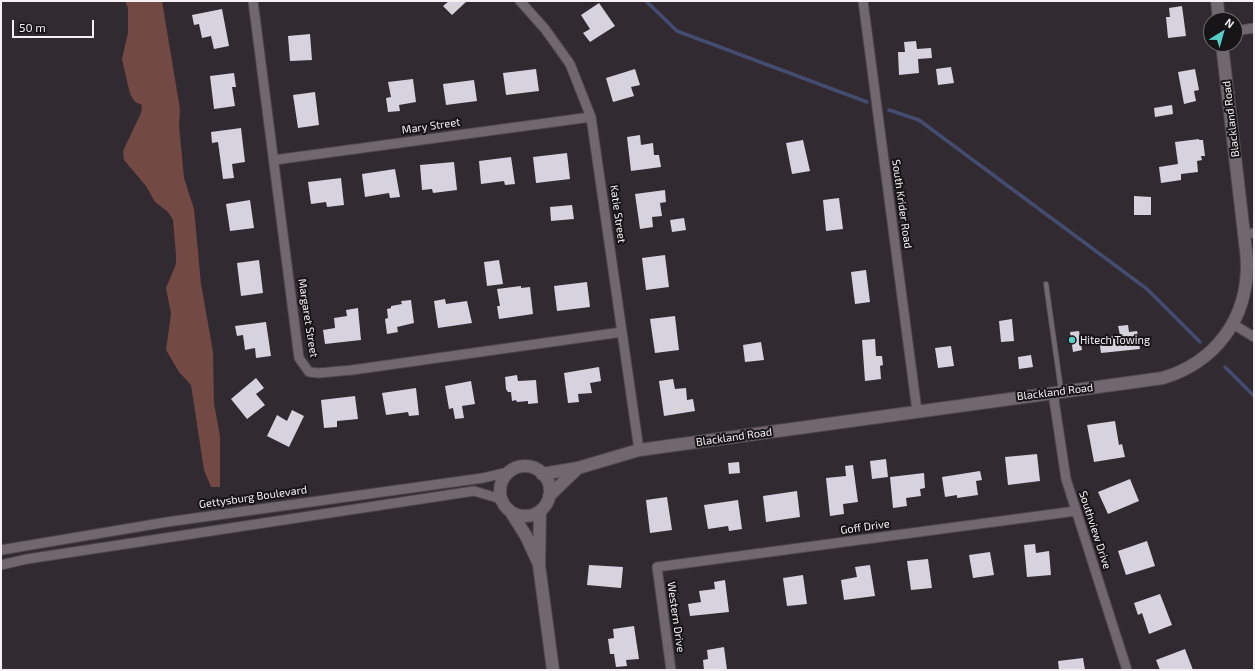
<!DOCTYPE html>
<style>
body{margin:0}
#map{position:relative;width:1255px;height:671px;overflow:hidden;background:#322a31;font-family:"Exo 2",sans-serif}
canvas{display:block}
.frame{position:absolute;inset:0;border:2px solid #f5f0f4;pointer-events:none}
.north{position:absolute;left:1203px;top:12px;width:40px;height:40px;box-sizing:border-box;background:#171417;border:1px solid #706c6f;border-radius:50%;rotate:37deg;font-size:11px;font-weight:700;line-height:16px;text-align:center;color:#f5f0f4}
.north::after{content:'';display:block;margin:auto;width:14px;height:18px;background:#55cec5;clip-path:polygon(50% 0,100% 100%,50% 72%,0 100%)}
.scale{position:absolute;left:12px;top:20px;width:82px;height:18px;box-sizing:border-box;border:2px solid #f5f0f4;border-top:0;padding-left:5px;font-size:12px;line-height:14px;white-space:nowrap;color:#f5f0f4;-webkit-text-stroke:3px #171417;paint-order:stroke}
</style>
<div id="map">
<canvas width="1255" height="671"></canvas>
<div class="frame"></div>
<div class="north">N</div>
<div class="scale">50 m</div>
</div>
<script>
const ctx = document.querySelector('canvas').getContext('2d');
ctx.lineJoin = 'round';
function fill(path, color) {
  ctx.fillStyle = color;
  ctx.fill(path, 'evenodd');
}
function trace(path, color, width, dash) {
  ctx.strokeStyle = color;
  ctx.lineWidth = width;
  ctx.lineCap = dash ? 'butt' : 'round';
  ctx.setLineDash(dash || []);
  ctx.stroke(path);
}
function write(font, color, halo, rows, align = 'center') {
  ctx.font = font + ' "Exo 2",sans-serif';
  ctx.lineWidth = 4;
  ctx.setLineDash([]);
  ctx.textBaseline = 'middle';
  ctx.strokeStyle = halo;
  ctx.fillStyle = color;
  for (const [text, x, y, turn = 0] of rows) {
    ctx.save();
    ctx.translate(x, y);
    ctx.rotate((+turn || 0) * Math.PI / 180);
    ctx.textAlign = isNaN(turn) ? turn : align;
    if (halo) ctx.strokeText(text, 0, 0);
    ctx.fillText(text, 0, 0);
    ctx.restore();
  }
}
fill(new Path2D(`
 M 125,1 L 162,1 L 180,109 L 179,125 L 184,178 L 194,209 L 201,284 L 213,352 L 214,403 L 220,437 L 220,487 L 211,487 L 204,470 L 191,385 L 179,372 L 166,350 L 171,314 L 166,288 L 176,264 L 176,255 L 173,220 L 168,212 L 155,202 L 146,186 L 124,160 L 123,151 L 141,113 L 142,105 L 135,102 L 130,94 L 122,59 L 128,33 L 128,8 Z`), '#734944');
trace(new Path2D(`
 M 646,1 L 677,31 L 867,102
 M 889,110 L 919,120 L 1147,289 L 1200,342
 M 1225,367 L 1254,396`), '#444c6f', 3.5);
fill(new Path2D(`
 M 449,1 L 467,1 L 452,15 L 443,6 Z
 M 599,3 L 615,26 L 590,42 L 583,33 L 590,29 L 581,15 Z
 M 1182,6 L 1186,36 L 1168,38 L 1166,17 L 1170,17 L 1169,8 Z
 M 222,9 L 229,46 L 214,49 L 211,36 L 202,38 L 199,24 L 194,25 L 192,15 Z
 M 310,34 L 312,60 L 290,61 L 288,36 Z
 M 916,41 L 917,49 L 931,48 L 932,58 L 918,59 L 919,73 L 899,75 L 898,52 L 905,52 L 904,42 Z
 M 951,67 L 954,83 L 938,85 L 936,69 Z
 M 536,69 L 539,91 L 506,95 L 503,73 Z
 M 635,69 L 640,85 L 631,87 L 634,96 L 613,102 L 606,78 Z
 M 1195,69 L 1199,90 L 1194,91 L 1196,101 L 1184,104 L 1178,72 Z
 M 234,73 L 236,87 L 232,87 L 235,106 L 214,109 L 210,76 Z
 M 413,79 L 416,102 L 399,105 L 400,111 L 388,112 L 386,98 L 391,97 L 388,82 Z
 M 474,80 L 477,101 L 446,105 L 443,84 Z
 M 315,92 L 319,125 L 298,128 L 293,95 Z
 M 1172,105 L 1173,114 L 1155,117 L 1154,108 Z
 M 241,128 L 245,162 L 232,164 L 234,178 L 223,179 L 218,142 L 212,143 L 211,132 Z
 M 640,135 L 641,145 L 653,143 L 654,155 L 659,155 L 661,167 L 631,171 L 627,137 Z
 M 1199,139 L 1199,140 L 1203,140 L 1205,156 L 1201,156 L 1202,160 L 1197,161 L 1198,172 L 1181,174 L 1181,180 L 1161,183 L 1159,167 L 1178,164 L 1175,142 Z
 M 803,140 L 810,171 L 792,174 L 786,143 Z
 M 567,153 L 570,179 L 536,183 L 533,157 Z
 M 511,157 L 515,184 L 505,185 L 504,181 L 481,184 L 479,161 Z
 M 454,162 L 457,190 L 433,193 L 432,189 L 422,190 L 420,165 Z
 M 395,169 L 400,197 L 390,198 L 389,193 L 365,197 L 362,174 Z
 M 341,178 L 344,205 L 327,207 L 326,202 L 311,204 L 308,182 Z
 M 665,190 L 666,202 L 660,203 L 662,216 L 652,217 L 653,227 L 640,229 L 635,194 Z
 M 1134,196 L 1151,197 L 1151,215 L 1134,215 Z
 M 839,198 L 843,229 L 826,231 L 823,200 Z
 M 250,200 L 254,228 L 230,231 L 226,204 Z
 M 572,205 L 574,219 L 551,221 L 550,207 Z
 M 684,218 L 686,230 L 672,232 L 670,220 Z
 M 665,255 L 669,287 L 646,290 L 642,258 Z
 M 259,260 L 263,293 L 241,296 L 237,263 Z
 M 499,260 L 503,284 L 487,286 L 484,262 Z
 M 866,270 L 870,302 L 855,304 L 851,272 Z
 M 587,282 L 590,307 L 557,311 L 554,286 Z
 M 521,286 L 521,288 L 530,287 L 533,314 L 499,319 L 497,306 L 500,306 L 497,289 Z
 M 445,299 L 446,304 L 467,301 L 472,323 L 438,328 L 434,301 Z
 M 411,300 L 414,323 L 397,327 L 398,332 L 387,334 L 385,319 L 388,318 L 387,309 L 391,308 L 391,306 L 402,304 L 401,301 Z
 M 358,308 L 361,340 L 325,344 L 323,330 L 335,328 L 334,318 L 347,316 L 346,310 Z
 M 675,316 L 679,350 L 655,353 L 650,319 Z
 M 1012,319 L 1014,341 L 1001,342 L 999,321 Z
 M 266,322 L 271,356 L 256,358 L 255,348 L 245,350 L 243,335 L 237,336 L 235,326 Z
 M 1128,325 L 1129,332 L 1137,331 L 1140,349 L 1101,353 L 1099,338 L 1120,335 L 1118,326 Z
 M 1079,331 L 1082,350 L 1073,352 L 1070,332 Z
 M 875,339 L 876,356 L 882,356 L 883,365 L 880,366 L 881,379 L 865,381 L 862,340 Z
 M 761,342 L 764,360 L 745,362 L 743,345 Z
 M 951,346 L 954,366 L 938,368 L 935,348 Z
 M 1031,355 L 1033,367 L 1019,369 L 1018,357 Z
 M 599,367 L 601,381 L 590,383 L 592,393 L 578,394 L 579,402 L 568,403 L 564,373 Z
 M 517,375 L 518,381 L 536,380 L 538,403 L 528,404 L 528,401 L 517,402 L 516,400 L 512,401 L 511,392 L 508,392 L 506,389 L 505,377 Z
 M 256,378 L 264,388 L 256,394 L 265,405 L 247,419 L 231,399 Z
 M 673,379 L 675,389 L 686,388 L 687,400 L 693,399 L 695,411 L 664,416 L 659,381 Z
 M 471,381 L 475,404 L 462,406 L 464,418 L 455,419 L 453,408 L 449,409 L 445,386 Z
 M 416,388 L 419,415 L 409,416 L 408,412 L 386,415 L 382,393 Z
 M 355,396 L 358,419 L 337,421 L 337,427 L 324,428 L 321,400 Z
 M 292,410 L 304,416 L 289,447 L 267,436 L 277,415 L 287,421 Z
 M 1115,421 L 1119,445 L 1122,444 L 1125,457 L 1094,462 L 1087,425 Z
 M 1037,454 L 1040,481 L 1008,485 L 1005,457 Z
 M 886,459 L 888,477 L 872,479 L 870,461 Z
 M 739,462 L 740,473 L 729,474 L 728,463 Z
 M 853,465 L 858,502 L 843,504 L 844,514 L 830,516 L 826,478 L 846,476 L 845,466 Z
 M 980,471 L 982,480 L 976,481 L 978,495 L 957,498 L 957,495 L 945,497 L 942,477 Z
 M 924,473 L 925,488 L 920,489 L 921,496 L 906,498 L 907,506 L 893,508 L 890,477 Z
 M 1130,479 L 1139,501 L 1108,514 L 1098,492 Z
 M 797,491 L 800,517 L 766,522 L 763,496 Z
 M 667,497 L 672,530 L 650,533 L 646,500 Z
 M 738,500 L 742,529 L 729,531 L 728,526 L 708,529 L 704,505 Z
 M 1147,541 L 1155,566 L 1126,575 L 1118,551 Z
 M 1035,544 L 1036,553 L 1049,551 L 1051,575 L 1027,577 L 1024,545 Z
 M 990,552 L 994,575 L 973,578 L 969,555 Z
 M 928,559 L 932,588 L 911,590 L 907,561 Z
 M 589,565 L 623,567 L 621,588 L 587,585 Z
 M 870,565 L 875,596 L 844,600 L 841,580 L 857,577 L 855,567 Z
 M 803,575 L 807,604 L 787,606 L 783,578 Z
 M 725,580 L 729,612 L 690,616 L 688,604 L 701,602 L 699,591 L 715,589 L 714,582 Z
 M 1160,594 L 1172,625 L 1149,634 L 1142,613 L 1138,615 L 1134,603 Z
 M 634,626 L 639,659 L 626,660 L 627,666 L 616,667 L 614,654 L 610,654 L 608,639 L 614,638 L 613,629 Z
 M 724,647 L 727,670 L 704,670 L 703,660 L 708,659 L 707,650 Z
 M 1185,649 L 1193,670 L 1160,670 L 1156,660 Z
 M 1083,658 L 1085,670 L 1059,670 L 1058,661 Z`), '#d6d2de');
const lane = new Path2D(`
 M 1046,284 L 1061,390`);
const street = new Path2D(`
 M 253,1 L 299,358 L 309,372 L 319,373 L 352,370 L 622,332
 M 520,1 L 545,29 L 570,64 L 591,117 L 639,450
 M 863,1 L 917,411
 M 1235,31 L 1254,28
 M 274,160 L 591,117
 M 1244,234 L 1254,233
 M 1233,324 L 1254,337
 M 1053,393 L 1066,479 L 1127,670
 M 1,550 L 167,522 L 483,478 L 508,472
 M 1,565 L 27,559 L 474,491 L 501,499
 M 671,670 L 657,567 L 1076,511`);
const secondary = new Path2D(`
 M 1217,1 L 1219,20
 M500 491a25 25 0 1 1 50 0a25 25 0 1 1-50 0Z
 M 542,474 L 578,468 L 639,450 L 1163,378 C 1215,362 1247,320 1247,265 C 1247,255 1245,244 1244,234 L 1222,44
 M 549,496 L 578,468
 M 540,511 L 539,565 L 553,670
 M 511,512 L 526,536 L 538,562`);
trace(lane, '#4f474e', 6);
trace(street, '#4f474e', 11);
trace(secondary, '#4f474e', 14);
trace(lane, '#70676f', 4.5);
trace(street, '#70676f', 9);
trace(secondary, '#70676f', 12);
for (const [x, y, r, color] of [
 [1072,340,4,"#55cec5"]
]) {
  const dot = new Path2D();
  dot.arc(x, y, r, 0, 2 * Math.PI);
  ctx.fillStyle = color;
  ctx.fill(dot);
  trace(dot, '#171417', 1.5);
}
write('11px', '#f5f0f4', '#171417', [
 ["Blackland Road",1231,119,-97],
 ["Mary Street",431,126,-8],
 ["South Krider Road",902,204,82],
 ["Katie Street",618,214,82],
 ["Margaret Street",308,318,81],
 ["Blackland Road",1055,392,-7],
 ["Blackland Road",734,437,-8],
 ["Gettysburg Boulevard",253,497,-8],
 ["Goff Drive",865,527,-8],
 ["Southview Drive",1095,530,72],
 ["Western Drive",676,617,82]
]);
write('11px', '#f5f0f4', '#171417', [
 ["Hitech Towing",1080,340]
], 'left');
</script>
